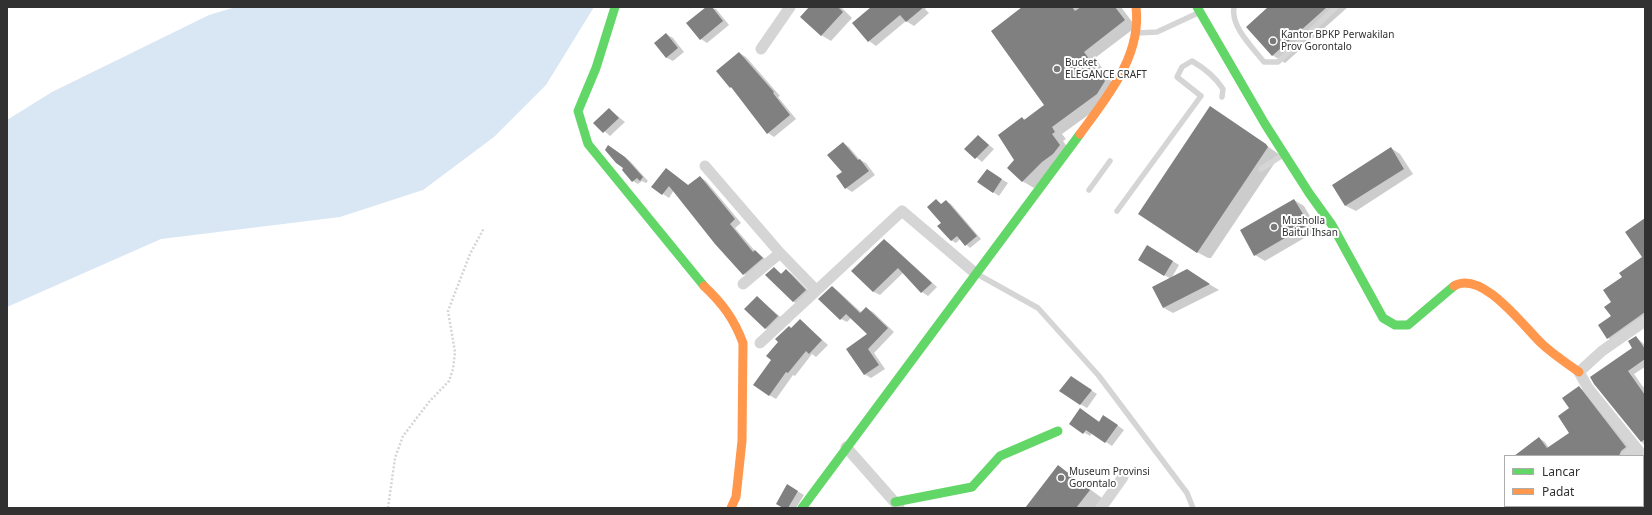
<!DOCTYPE html>
<style>
body{margin:0}
#map{position:relative;width:1652px;height:515px;overflow:hidden;background:#fff;font-family:"Noto Sans",sans-serif}
canvas{display:block}
.frame{position:absolute;inset:0;border:8px solid #313131;pointer-events:none}
.legend{position:absolute;left:1504px;top:455px;width:140px;height:52px;box-sizing:border-box;background:#fff;border:1px solid #adadad;margin:0;padding:5px 7px;list-style:none;font-size:12px;color:#313131}
.legend li{display:flex;align-items:center;gap:8px;height:20px}
.legend b{width:20px;border:1px solid #adadad}
</style>
<div id="map">
<canvas width="1652" height="515"></canvas>
<div class="frame"></div>
<ul class="legend">
<li><b style="height:5px;background:#63d668"></b>Lancar</li>
<li><b style="height:5px;background:#ff974d"></b>Padat</li>
</ul>
</div>
<script>
const ctx = document.querySelector('canvas').getContext('2d');
ctx.lineJoin = 'round';
function fill(path, color) {
  ctx.fillStyle = color;
  ctx.fill(path, 'evenodd');
}
function trace(path, color, width, dash) {
  ctx.strokeStyle = color;
  ctx.lineWidth = width;
  ctx.lineCap = dash ? 'butt' : 'round';
  ctx.setLineDash(dash || []);
  ctx.stroke(path);
}
function write(font, color, halo, rows, align = 'center') {
  ctx.font = font + ' "Noto Sans",sans-serif';
  ctx.lineWidth = 4;
  ctx.setLineDash([]);
  ctx.textBaseline = 'middle';
  ctx.strokeStyle = halo;
  ctx.fillStyle = color;
  for (const [text, x, y, turn = 0] of rows) {
    ctx.save();
    ctx.translate(x, y);
    ctx.rotate((+turn || 0) * Math.PI / 180);
    ctx.textAlign = isNaN(turn) ? turn : align;
    if (halo) ctx.strokeText(text, 0, 0);
    ctx.fillText(text, 0, 0);
    ctx.restore();
  }
}
fill(new Path2D(`
 M 236,7 L 594,7 L 546,85 L 494,137 L 423,190 L 340,217 L 161,239 L 7,307 L 7,120 L 52,92 L 209,15 Z`), '#d9e6f4');
fill(new Path2D(`
 M 707,7 L 716,9 L 729,25 L 707,43 L 701,39 Z
 M 810,7 L 841,7 L 852,18 L 831,41 L 821,35 Z
 M 887,7 L 927,7 L 925,9 L 929,13 L 914,26 L 906,21 L 876,46 L 869,41 Z
 M 1024,7 L 1121,7 L 1136,27 L 1095,58 L 1116,88 L 1109,100 L 1062,134 L 1066,139 L 1063,141 L 1071,152 L 1034,188 L 1022,181 L 1016,160 L 1022,118 L 1026,120 L 1045,105 Z
 M 1270,7 L 1348,7 L 1285,63 L 1272,55 Z
 M 666,34 L 673,38 L 684,52 L 673,61 L 667,58 L 655,43 Z
 M 739,53 L 746,57 L 780,96 L 778,97 L 796,119 L 774,137 L 768,133 L 734,90 L 717,71 Z
 M 609,109 L 625,122 L 610,136 L 595,123 Z
 M 1223,115 L 1280,155 L 1211,258 L 1208,258 L 1195,251 Z
 M 978,136 L 994,149 L 982,162 L 966,149 Z
 M 843,143 L 849,147 L 860,160 L 866,163 L 875,175 L 852,192 L 846,188 L 838,177 L 843,173 Z
 M 609,146 L 630,161 L 648,181 L 646,183 L 642,181 L 638,184 L 633,181 Z
 M 1391,148 L 1400,154 L 1413,174 L 1356,211 L 1346,206 L 1333,185 Z
 M 672,173 L 689,186 L 700,177 L 706,181 L 741,223 L 735,228 L 755,251 L 769,262 L 750,278 L 744,274 L 674,190 L 669,198 L 663,194 Z
 M 993,174 L 1008,183 L 999,196 L 993,192 Z
 M 936,200 L 942,205 L 946,201 L 951,204 L 981,239 L 970,248 L 960,239 L 956,243 L 951,240 L 942,223 Z
 M 1294,200 L 1304,206 L 1318,230 L 1265,261 L 1255,255 Z
 M 1645,219 L 1645,321 L 1615,342 L 1608,338 L 1612,303 L 1623,277 L 1644,258 Z
 M 884,240 L 890,244 L 937,287 L 928,296 L 922,292 L 904,272 L 880,295 L 874,292 L 853,271 Z
 M 1148,246 L 1179,265 L 1171,279 L 1139,260 Z
 M 774,269 L 782,274 L 786,270 L 792,274 L 812,294 L 800,305 L 794,302 L 766,275 Z
 M 1187,271 L 1219,290 L 1173,313 L 1164,308 Z
 M 832,287 L 838,291 L 862,313 L 866,308 L 873,312 L 894,332 L 874,353 L 885,369 L 871,378 L 864,374 L 869,334 L 851,318 L 847,322 L 841,319 Z
 M 757,297 L 784,320 L 771,332 L 765,328 Z
 M 800,320 L 828,345 L 816,357 L 812,354 L 795,376 L 793,375 L 776,399 L 769,395 L 792,329 Z
 M 1636,337 L 1645,345 L 1645,367 L 1634,374 L 1643,387 L 1645,386 L 1645,446 L 1595,384 L 1634,348 Z
 M 1077,381 L 1097,394 L 1087,408 L 1080,404 Z
 M 1579,388 L 1585,391 L 1632,450 L 1626,456 L 1528,456 L 1539,438 L 1545,442 L 1549,448 L 1571,433 L 1570,409 Z
 M 1080,409 L 1100,422 L 1110,420 L 1124,430 L 1112,446 L 1092,433 L 1090,436 L 1070,424 Z
 M 1058,466 L 1102,498 L 1095,508 L 1027,508 Z
 M 1643,482 L 1645,485 L 1645,493 L 1643,494 Z
 M 787,485 L 804,495 L 796,508 L 785,508 Z
 M 1541,506 L 1571,506 L 1569,508 L 1543,508 Z
 M 1578,506 L 1629,506 L 1627,508 L 1579,508 Z`), '#0003');
fill(new Path2D(`
 M 706,7 L 712,7 L 723,21 L 700,40 L 686,23 Z
 M 809,7 L 838,7 L 843,12 L 821,36 L 800,17 Z
 M 871,7 L 924,7 L 906,22 L 900,15 L 868,42 L 852,23 Z
 M 1022,7 L 1072,7 L 1075,11 L 1081,7 L 1115,7 L 1125,20 L 1084,52 L 1105,81 L 1097,94 L 1052,127 L 1055,132 L 1052,134 L 1060,145 L 1053,154 L 1042,162 L 1022,182 L 1007,168 L 1014,160 L 998,135 L 1022,117 L 1024,120 L 1044,105 L 991,31 Z
 M 1268,7 L 1327,7 L 1272,56 L 1246,27 Z
 M 666,33 L 678,48 L 666,58 L 654,43 Z
 M 739,52 L 774,92 L 773,93 L 790,115 L 767,134 L 731,87 L 730,88 L 716,71 Z
 M 1210,106 L 1266,144 L 1268,147 L 1197,253 L 1138,214 Z
 M 609,108 L 619,118 L 603,133 L 593,123 Z
 M 978,135 L 989,145 L 975,159 L 964,149 Z
 M 843,142 L 858,160 L 860,159 L 869,171 L 845,189 L 836,176 L 842,172 L 827,155 Z
 M 608,145 L 625,157 L 643,177 L 640,181 L 637,178 L 632,182 L 622,170 L 623,168 L 616,163 L 605,150 Z
 M 1391,147 L 1404,169 L 1345,206 L 1332,185 Z
 M 666,168 L 688,185 L 700,176 L 735,219 L 730,224 L 753,252 L 755,250 L 763,258 L 743,275 L 715,244 L 669,186 L 662,195 L 651,187 Z
 M 987,169 L 1002,179 L 993,193 L 977,182 Z
 M 936,199 L 941,204 L 946,200 L 977,236 L 965,246 L 957,236 L 951,241 L 937,226 L 941,223 L 927,207 Z
 M 1294,199 L 1309,224 L 1254,256 L 1240,230 Z
 M 1645,218 L 1645,312 L 1607,339 L 1598,325 L 1611,316 L 1604,307 L 1611,302 L 1603,290 L 1622,277 L 1619,273 L 1642,257 L 1625,232 Z
 M 884,239 L 932,283 L 921,293 L 898,268 L 873,292 L 851,271 Z
 M 1147,245 L 1173,261 L 1164,276 L 1138,260 Z
 M 774,267 L 781,274 L 786,269 L 806,290 L 793,302 L 765,275 Z
 M 1187,269 L 1210,284 L 1163,308 L 1152,287 Z
 M 832,286 L 860,313 L 866,307 L 888,328 L 868,349 L 879,365 L 864,375 L 846,349 L 867,334 L 846,314 L 840,320 L 818,299 Z
 M 757,296 L 778,316 L 765,329 L 744,309 Z
 M 800,319 L 822,340 L 809,354 L 806,351 L 788,373 L 786,372 L 769,396 L 753,385 L 771,360 L 766,356 L 778,342 L 775,339 L 789,326 L 791,328 Z
 M 1636,336 L 1645,349 L 1645,359 L 1628,371 L 1645,395 L 1645,439 L 1641,442 L 1594,384 L 1590,377 L 1632,348 L 1628,341 Z
 M 1071,376 L 1092,390 L 1080,405 L 1059,391 Z
 M 1579,386 L 1626,447 L 1621,451 L 1619,456 L 1514,456 L 1539,437 L 1547,448 L 1569,433 L 1558,416 L 1569,408 L 1562,398 Z
 M 1080,408 L 1099,422 L 1103,415 L 1118,425 L 1105,443 L 1086,430 L 1083,434 L 1069,424 Z
 M 1058,465 L 1090,490 L 1076,508 L 1025,508 Z
 M 787,484 L 798,491 L 788,508 L 783,508 L 776,504 Z`), '#808080');
trace(new Path2D(`
 M 388,508 L 395,458 L 403,436 L 429,402 L 449,381 L 453,369 L 455,352 L 448,311 L 470,254 L 484,228`), '#d5d5d5', 2.5, [2, 2]);
trace(new Path2D(`
 M 1234,7 C 1230,26 1253,48 1264,62 L 1278,62 L 1336,7
 M 1137,33 L 1157,32 L 1198,13
 M 1261,169 L 1283,155
 M 1089,190 L 1110,161
 M 1117,211 L 1201,96 L 1177,77 L 1182,67 L 1192,61 C 1204,68 1216,78 1223,89 L 1222,97
 M 977,274 L 1038,308 L 1099,376 L 1187,493 L 1193,508`), '#d5d5d5', 5.5);
trace(new Path2D(`
 M 761,49 L 790,7
 M 705,166 L 780,253
 M 743,284 L 780,253 L 816,290
 M 760,343 L 902,211 L 975,273
 M 846,447 L 899,507
 M 1626,456 L 1636,448
 M 1643,456 L 1588,388 L 1579,372 L 1602,351 L 1645,321
 M 1101,508 L 1123,477
 M 1569,508 L 1571,506`), '#d5d5d5', 11);
trace(new Path2D(`
 M 615,7 L 596,68 L 578,111 L 588,144 L 704,286
 M 1197,7 L 1265,124 L 1309,193 L 1332,225 L 1383,318 L 1395,325 L 1408,325 L 1454,286
 M 895,502 L 972,487 L 1000,456 L 1058,431
 M 802,508 L 1080,134`), '#63d668', 9);
trace(new Path2D(`
 M 1080,134 C 1107,97 1142,56 1136,7
 M 704,286 C 723,304 734,319 743,343 L 742,441 L 736,497 L 731,508
 M 1454,286 C 1482,269 1524,327 1542,344 C 1553,354 1566,363 1579,372`), '#ff974d', 9);
for (const [x, y, r, color] of [
 [1273,41,4,"#797979"],
 [1057,69,4,"#797979"],
 [1274,227,4,"#797979"],
 [1061,478,4,"#797979"]
]) {
  const dot = new Path2D();
  dot.arc(x, y, r, 0, 2 * Math.PI);
  ctx.fillStyle = color;
  ctx.fill(dot);
  trace(dot, '#fff', 1.5);
}
write('10px', '#313131', '#fff', [
 ["Kantor BPKP Perwakilan",1281,35],
 ["Prov Gorontalo",1281,47],
 ["Bucket",1065,63],
 ["ELEGANCE CRAFT",1065,75],
 ["Musholla",1282,221],
 ["Baitul Ihsan",1282,233],
 ["Museum Provinsi",1069,472],
 ["Gorontalo",1069,484]
], 'left');
</script>
